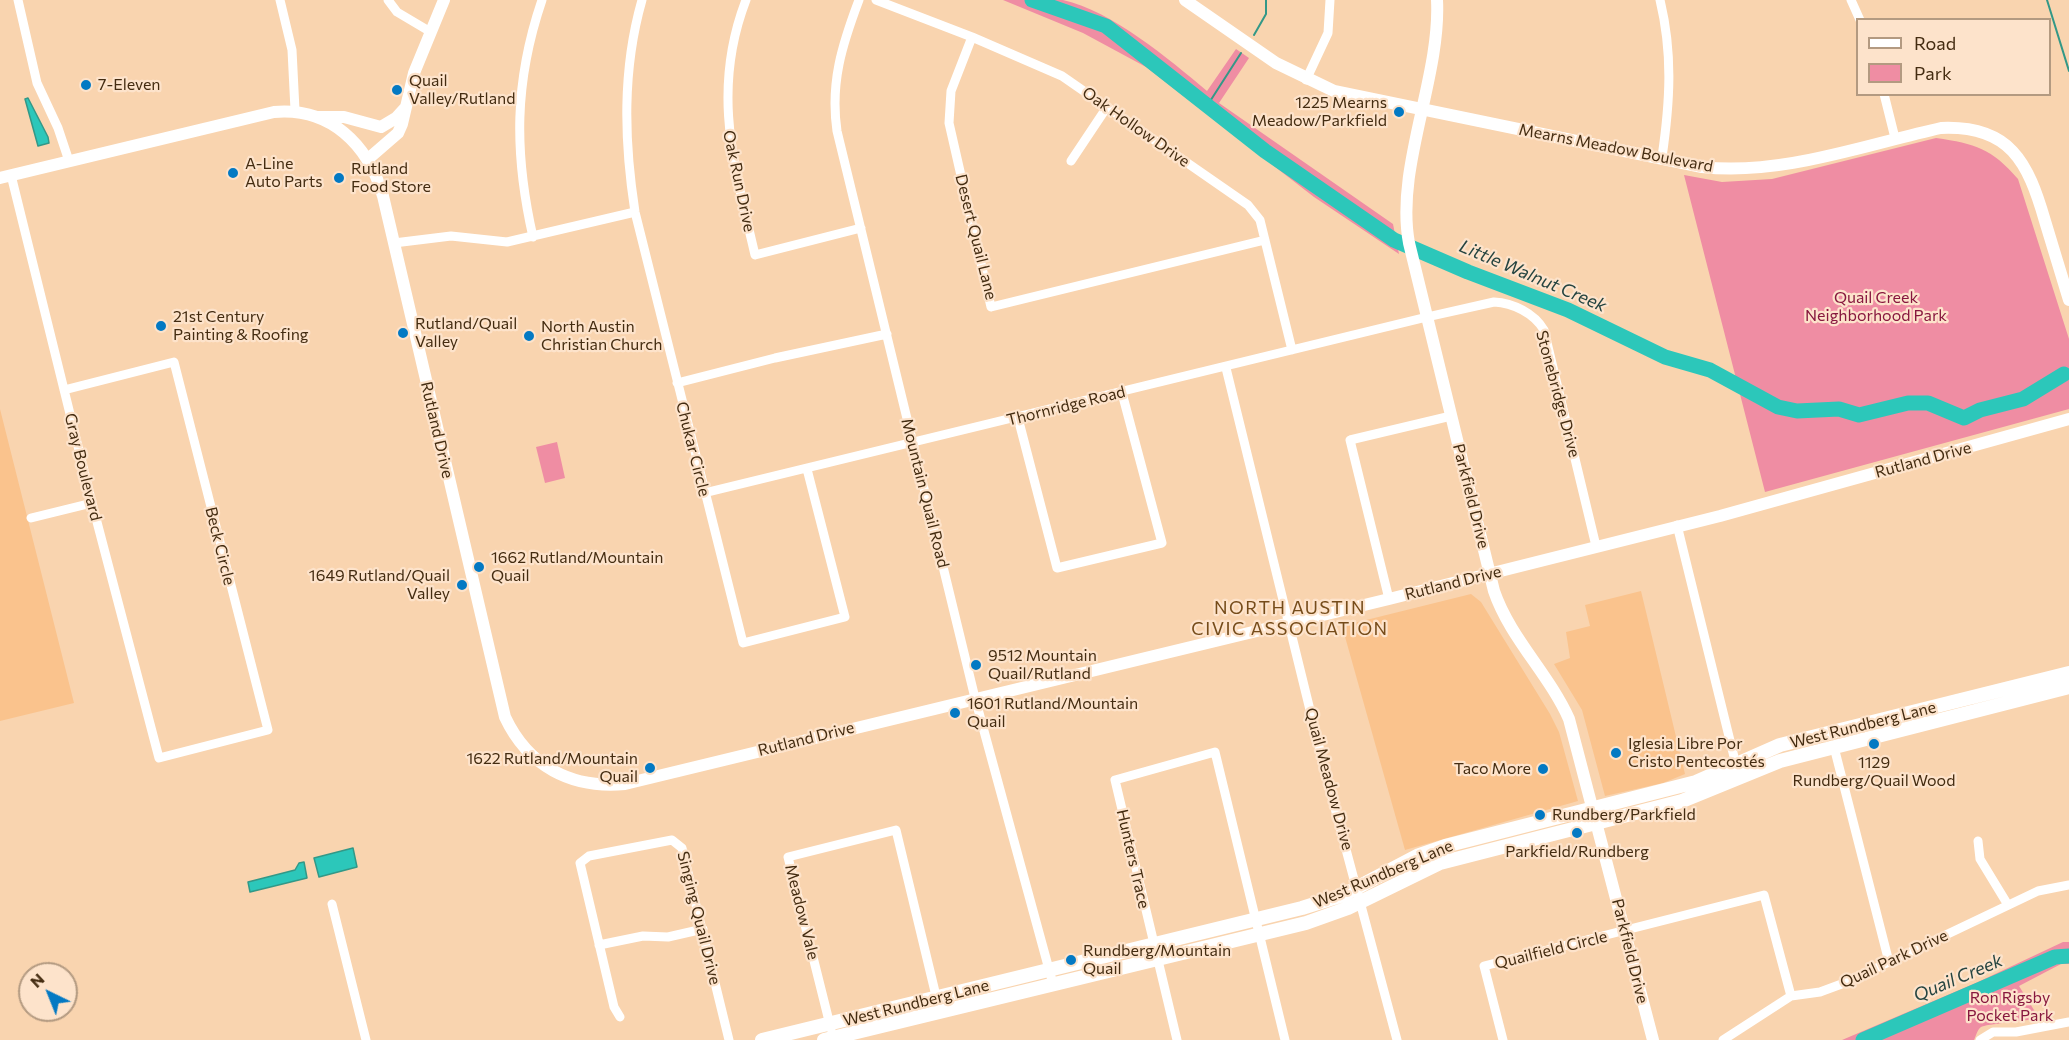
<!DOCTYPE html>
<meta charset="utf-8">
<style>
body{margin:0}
#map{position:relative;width:2069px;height:1040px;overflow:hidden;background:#f9d4af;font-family:Commissioner,sans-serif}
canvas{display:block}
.legend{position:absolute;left:1856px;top:18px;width:195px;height:78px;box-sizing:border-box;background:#fde3cb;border:2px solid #b39a81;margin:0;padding:8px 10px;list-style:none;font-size:18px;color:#442c11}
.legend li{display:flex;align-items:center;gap:12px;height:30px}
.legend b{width:30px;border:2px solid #b39a81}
.north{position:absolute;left:18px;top:962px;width:60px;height:60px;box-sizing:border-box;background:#fde3cb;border:2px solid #b39a81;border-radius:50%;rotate:317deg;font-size:16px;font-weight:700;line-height:24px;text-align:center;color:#442c11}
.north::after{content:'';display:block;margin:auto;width:21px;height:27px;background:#0379c3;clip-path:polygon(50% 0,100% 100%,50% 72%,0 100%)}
</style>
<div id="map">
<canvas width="2069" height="1040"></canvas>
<ul class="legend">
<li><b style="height:8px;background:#fff"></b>Road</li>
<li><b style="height:16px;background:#ef8da3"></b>Park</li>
</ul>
<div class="north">N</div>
</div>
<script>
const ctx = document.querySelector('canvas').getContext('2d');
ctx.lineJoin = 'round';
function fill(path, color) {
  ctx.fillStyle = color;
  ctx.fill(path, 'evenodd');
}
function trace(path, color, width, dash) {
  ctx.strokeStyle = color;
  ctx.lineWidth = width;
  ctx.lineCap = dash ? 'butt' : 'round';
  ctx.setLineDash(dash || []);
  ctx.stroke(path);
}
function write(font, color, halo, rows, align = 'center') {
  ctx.font = font + ' Commissioner,sans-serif';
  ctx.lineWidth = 4.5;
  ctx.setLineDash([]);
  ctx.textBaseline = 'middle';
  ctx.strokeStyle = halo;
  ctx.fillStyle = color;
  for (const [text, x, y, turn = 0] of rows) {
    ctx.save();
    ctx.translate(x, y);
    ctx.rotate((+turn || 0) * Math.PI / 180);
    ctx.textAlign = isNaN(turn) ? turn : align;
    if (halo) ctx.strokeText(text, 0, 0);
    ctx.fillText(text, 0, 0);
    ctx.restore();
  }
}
fill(new Path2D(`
 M 0,409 L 74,703 L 0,721 Z
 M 1641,591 L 1685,774 L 1663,783 L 1605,796 L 1582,710 L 1554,664 L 1570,658 L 1566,632 L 1590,626 L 1585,605 Z
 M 1471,594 L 1481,602 L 1550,714 L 1559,732 L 1578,801 L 1405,850 L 1342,626 Z`), '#fac38d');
fill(new Path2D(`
 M 1003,0 C 1021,0 1045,0 1063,0 C 1112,11 1169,59 1207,91 L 1236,49 L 1249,58 L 1219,103 L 1393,224 L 1399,254 L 1314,197 L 1146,67 L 1083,33 Z
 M 1936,138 C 1976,144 1991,148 2018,179 L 2069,339 L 2069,409 L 1765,492 L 1684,175 L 1722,182 L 1772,179 Z
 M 557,442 L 565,478 L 545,483 L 536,447 Z
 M 2063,942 L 2069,942 L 2069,964 L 2061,964 L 2019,986 L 2039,1018 C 2028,1021 1985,1024 1981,1027 C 1977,1030 1976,1036 1974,1040 L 1842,1040 L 1978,982 Z`), '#ef8da3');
const water = new Path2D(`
 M 28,98 L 48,137 L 49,143 L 38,146 L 25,99 Z
 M 353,848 L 357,867 L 319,877 L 314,858 Z
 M 304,862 L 307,878 L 250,892 L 248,882 L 295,870 L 299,863 Z`);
fill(water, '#2cc7ba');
trace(water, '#339887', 1.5);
trace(new Path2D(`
 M 2047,0 L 2069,71
 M 1254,35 L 1266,14 L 1266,0
 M 1207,106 L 1241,53`), '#339887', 2);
trace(new Path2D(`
 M 1032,0 L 1106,26 L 1265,151 L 1394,240 L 1468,272 L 1568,310 L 1665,357 L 1710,370 L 1778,407 L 1797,411 L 1839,409 L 1859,415 L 1908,403 L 1928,403 L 1964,418 L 1980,410 L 2023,399 L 2064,374
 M 1863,1040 L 2055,957 L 2069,956`), '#2cc7ba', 15);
trace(new Path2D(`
 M 18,0 L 37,83 L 58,128 L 69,161
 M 280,0 L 292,50 L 295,110
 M 388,0 L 397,12 L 429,31
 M 642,0 C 622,70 624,141 635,212 L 743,643 L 845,617 L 807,469
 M 746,0 C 711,91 734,164 755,255 L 861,228
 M 859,0 C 842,45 830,83 837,131 L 975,698 L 1053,984
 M 876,0 L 972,37 L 1062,76 L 1248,205 L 1260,220 L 1292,350
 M 1660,0 C 1673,54 1670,102 1662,157
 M 1851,0 L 1860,20
 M 972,37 L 951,91 L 949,123 L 991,307 L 1265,240
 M 1306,80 L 1328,33 L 1330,0
 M 1884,94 L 1895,138
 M 1071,161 L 1107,107
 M 11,175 L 92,503 L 159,758 L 268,730 L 174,362 L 64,390
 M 533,237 C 514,153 514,82 542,0
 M 394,243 L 451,236 L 507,242 L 635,212
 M 1226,368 L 1325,771 L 1397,1040
 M 677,383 L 775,358 L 887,334
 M 1018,418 L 1057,568 L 1162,543 L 1122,393
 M 704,493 L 1427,317 L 1494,302 C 1513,303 1534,313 1544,330 L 1596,546
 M 31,518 L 92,503
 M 1677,525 L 1737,769
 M 1389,599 L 1350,440 L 1451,416
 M 1834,747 L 1889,962
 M 1978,841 L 1980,859 L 2008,905
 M 332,904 L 366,1040
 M 599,945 L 643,936 L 668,937 L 703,929
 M 620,1017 L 614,1007 L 580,863 L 589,856 L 672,840 L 682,848 L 729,1040
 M 831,1029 L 788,857 L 896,830 L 937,1000
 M 1177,1040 L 1115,780 L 1215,752 L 1285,1040
 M 1503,1040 L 1484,966 L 1764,895 L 1791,996
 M 1723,1040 L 1791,996 L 1820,992 L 1847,982 L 2038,891 L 2069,885
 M 1980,1040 L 1993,1032 L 2016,1032 L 2069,1022`), '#fff', 9);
trace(new Path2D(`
 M 1185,0 L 1276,63 L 1334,91 L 1702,167 C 1781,176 1864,145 1941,128 C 2010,125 2028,162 2045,221 C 2053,247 2061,274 2069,300
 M 1437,0 C 1441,77 1395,168 1409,243 L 1494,591 C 1510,638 1549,674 1569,719 L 1653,1040
 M 318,117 L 344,117 L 381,127 L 396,118 L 406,107
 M 368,159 L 398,133 L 402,124 L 414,73 L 444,0
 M 0,178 L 274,112 C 330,107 368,144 383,196 L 505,717 C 528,766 571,789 625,784 L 1389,599 L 1720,516 L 2069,419`), '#fff', 12);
trace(new Path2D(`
 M 762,1040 L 1302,908 L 1343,895 L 1419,855 L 1445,846 L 1696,782 L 1780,745 L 2069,673
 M 824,1040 L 1306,923 L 1348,908 L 1440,863 L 1682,801 L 1780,761 L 2069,687`), '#fff', 14);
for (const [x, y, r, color] of [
 [86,85,6,"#0379c3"],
 [397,90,6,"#0379c3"],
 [1399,112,6,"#0379c3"],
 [233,173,6,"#0379c3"],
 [339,178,6,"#0379c3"],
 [161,326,6,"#0379c3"],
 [403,333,6,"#0379c3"],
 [529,336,6,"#0379c3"],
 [479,567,6,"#0379c3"],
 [462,585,6,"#0379c3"],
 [976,665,6,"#0379c3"],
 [955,713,6,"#0379c3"],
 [1874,744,6,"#0379c3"],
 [1616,753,6,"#0379c3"],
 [650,768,6,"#0379c3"],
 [1543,769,6,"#0379c3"],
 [1540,815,6,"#0379c3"],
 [1577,833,6,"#0379c3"],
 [1071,960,6,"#0379c3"]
]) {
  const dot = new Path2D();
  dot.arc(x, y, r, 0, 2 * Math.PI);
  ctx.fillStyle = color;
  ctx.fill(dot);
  trace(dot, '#fde3cb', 2);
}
write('16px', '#442c11', '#fde3cb', [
 ["Quail",409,81],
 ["Valley/Rutland",409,99],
 ["7-Eleven",98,85],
 ["1225 Mearns",1387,103,"right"],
 ["Meadow/Parkfield",1387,121,"right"],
 ["A-Line",245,164],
 ["Auto Parts",245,182],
 ["Rutland",351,169],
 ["Food Store",351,187],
 ["21st Century",173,317],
 ["Painting & Roofing",173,335],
 ["Rutland/Quail",415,324],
 ["Valley",415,342],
 ["North Austin",541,327],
 ["Christian Church",541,345],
 ["1662 Rutland/Mountain",491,558],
 ["Quail",491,576],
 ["1649 Rutland/Quail",450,576,"right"],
 ["Valley",450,594,"right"],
 ["9512 Mountain",988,656],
 ["Quail/Rutland",988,674],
 ["1601 Rutland/Mountain",967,704],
 ["Quail",967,722],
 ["Iglesia Libre Por",1628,744],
 ["Cristo Pentecostés",1628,762],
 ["1622 Rutland/Mountain",638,759,"right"],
 ["Quail",638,777,"right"],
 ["1129",1874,763,"center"],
 ["Rundberg/Quail Wood",1874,781,"center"],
 ["Taco More",1531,769,"right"],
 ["Rundberg/Parkfield",1552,815],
 ["Parkfield/Rundberg",1577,852,"center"],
 ["Rundberg/Mountain",1083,951],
 ["Quail",1083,969]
], 'left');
write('16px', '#442c11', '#fde3cb', [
 ["Oak Hollow Drive",1136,127,35],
 ["Mearns Meadow Boulevard",1616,148,11],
 ["Oak Run Drive",739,181,78],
 ["Desert Quail Lane",976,237,76],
 ["Stonebridge Drive",1558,394,75],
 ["Thornridge Road",1066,406,-14],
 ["Rutland Drive",437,430,77],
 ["Chukar Circle",693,449,76],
 ["Rutland Drive",1923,460,-15],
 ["Gray Boulevard",83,467,76],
 ["Mountain Quail Road",925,493,76],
 ["Parkfield Drive",1471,496,76],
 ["Beck Circle",220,546,76],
 ["Rutland Drive",1453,583,-14],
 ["West Rundberg Lane",1863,725,-14],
 ["Rutland Drive",806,739,-14],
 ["Quail Meadow Drive",1329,779,75],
 ["Hunters Trace",1133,859,77],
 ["West Rundberg Lane",1383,874,-23],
 ["Meadow Vale",802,912,76],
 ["Singing Quail Drive",699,918,76],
 ["Quailfield Circle",1551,950,-14],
 ["Parkfield Drive",1630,951,76],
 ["Quail Park Drive",1894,959,-25],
 ["West Rundberg Lane",916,1003,-14]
]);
write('16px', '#87173e', '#fde3cb', [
 ["Quail Creek",1876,298],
 ["Neighborhood Park",1876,316],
 ["Ron Rigsby",2010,998],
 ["Pocket Park",2010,1016]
]);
write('italic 18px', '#254440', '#fde3cb', [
 ["Little Walnut Creek",1533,276,23],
 ["Quail Creek",1958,978,-23]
]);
ctx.letterSpacing = '1.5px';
write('18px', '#764c1a', '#fde3cb', [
 ["NORTH AUSTIN",1290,608],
 ["CIVIC ASSOCIATION",1290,629]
]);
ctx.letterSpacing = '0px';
</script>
